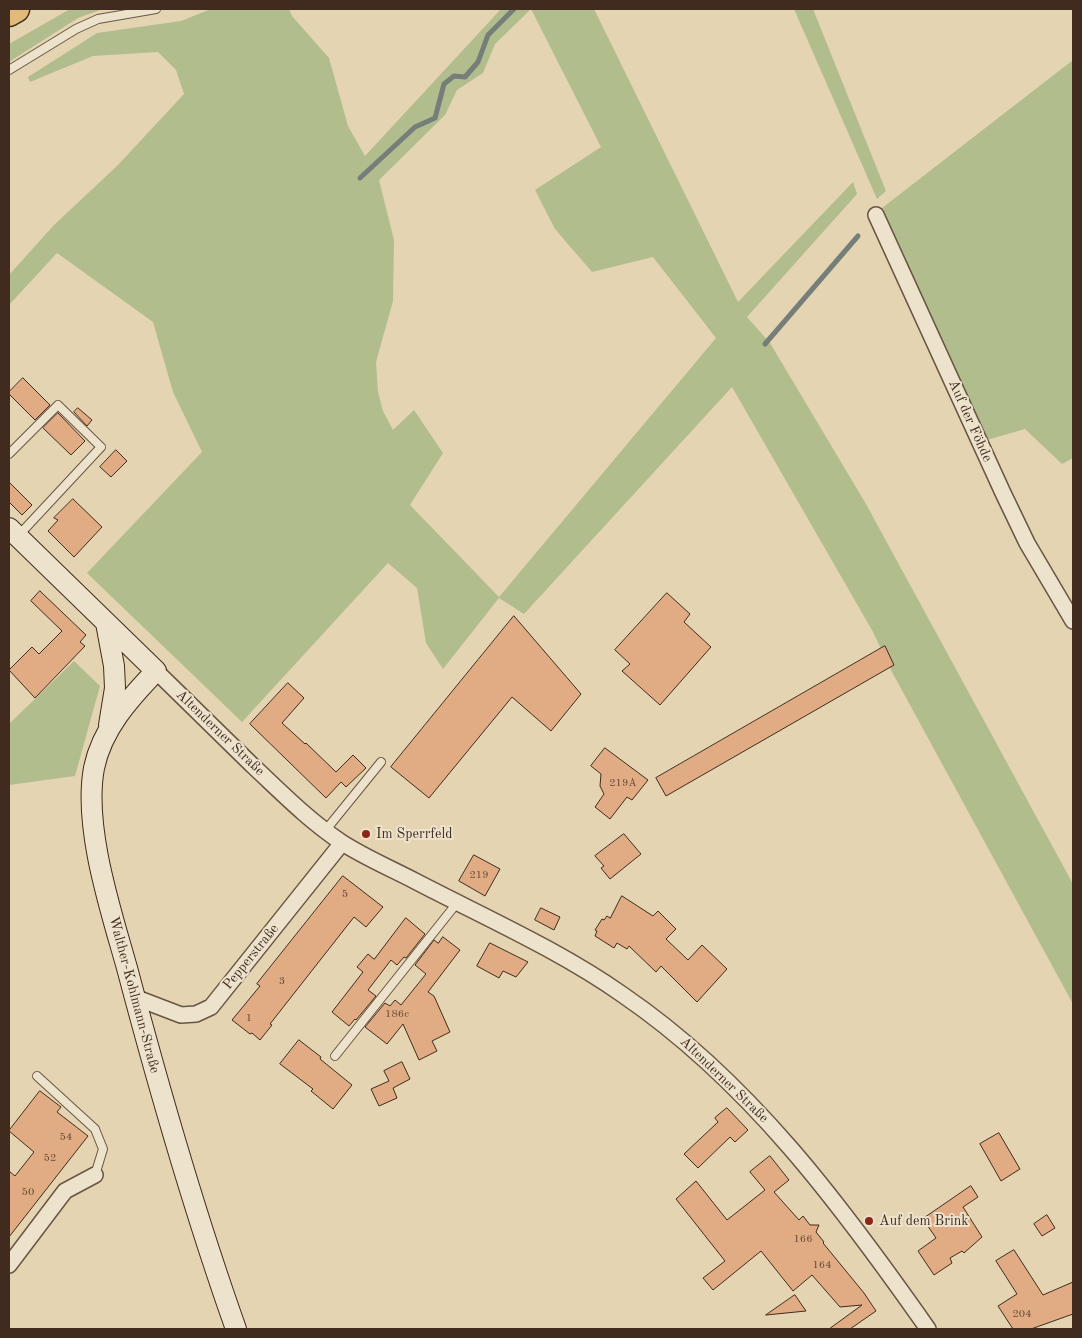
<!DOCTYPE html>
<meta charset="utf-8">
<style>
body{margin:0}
#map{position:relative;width:1082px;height:1338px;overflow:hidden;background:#e4d4b1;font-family:"Old Standard TT",serif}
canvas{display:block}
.frame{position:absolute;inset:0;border:10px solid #402b1e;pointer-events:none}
</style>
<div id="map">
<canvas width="1082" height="1338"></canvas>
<div class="frame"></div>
</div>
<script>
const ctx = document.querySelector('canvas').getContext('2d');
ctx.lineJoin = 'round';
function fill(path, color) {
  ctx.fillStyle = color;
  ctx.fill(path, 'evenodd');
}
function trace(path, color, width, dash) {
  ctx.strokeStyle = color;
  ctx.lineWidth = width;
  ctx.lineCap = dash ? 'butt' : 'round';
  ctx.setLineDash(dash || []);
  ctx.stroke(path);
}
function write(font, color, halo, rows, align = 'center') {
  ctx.font = font + ' "Old Standard TT",serif';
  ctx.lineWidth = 4;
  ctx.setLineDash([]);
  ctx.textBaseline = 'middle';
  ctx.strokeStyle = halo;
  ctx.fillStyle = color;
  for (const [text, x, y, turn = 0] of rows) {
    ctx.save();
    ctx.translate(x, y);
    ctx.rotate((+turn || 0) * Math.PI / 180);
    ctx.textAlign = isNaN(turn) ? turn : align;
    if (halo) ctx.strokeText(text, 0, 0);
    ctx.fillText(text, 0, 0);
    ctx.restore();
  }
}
fill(new Path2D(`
 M 70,9 L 103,9 L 78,18 L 9,62 L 9,44 Z
 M 211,9 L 289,9 L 292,16 L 329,58 L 348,126 L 365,156 L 501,9 L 594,9 L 738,302 L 853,182 L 857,194 L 747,317 L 770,343 L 866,504 L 1073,884 L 1073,1004 L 892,672 L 873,632 L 732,387 L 524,614 L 499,598 L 443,669 L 426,643 L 417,588 L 388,563 L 242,722 L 87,573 L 202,452 L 173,392 L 153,322 L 57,253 L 9,305 L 9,275 L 54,225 L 118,165 L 184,94 L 176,70 L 158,52 L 93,56 L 30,82 L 28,77 L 97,33 L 181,21 ZM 531,9 L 601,147 L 535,190 L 555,229 L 592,272 L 653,257 L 716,338 L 499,597 L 410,505 L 443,453 L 414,410 L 393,430 L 383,411 L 378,392 L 376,362 L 393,301 L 394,240 L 379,180 L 445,115 L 457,90 L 483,73 L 495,44 Z
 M 794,9 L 813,9 L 886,191 L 877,199 Z
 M 1073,60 L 1073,458 L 1062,464 L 1025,429 L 987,440 L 882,208 Z
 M 74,661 L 100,686 L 75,776 L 9,785 L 9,724 Z`), '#b2bd8d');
trace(new Path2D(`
 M 360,178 L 415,127 L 435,118 L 444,84 L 454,76 L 465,77 L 478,62 L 488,35 L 514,9
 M 765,344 L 858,236`), '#757e79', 5);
const building = new Path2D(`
 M 23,378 L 50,405 L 35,420 L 9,394 L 9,392 Z
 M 78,408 L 92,420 L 87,426 L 74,412 Z
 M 58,413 L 85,441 L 71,455 L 43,428 Z
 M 116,450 L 127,461 L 111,477 L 100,467 Z
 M 9,482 L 32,505 L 22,515 L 9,502 Z
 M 73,499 L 102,527 L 74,557 L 48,531 L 58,520 L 54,518 Z
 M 40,591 L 86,635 L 80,642 L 85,646 L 35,698 L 9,670 L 32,647 L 39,654 L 62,631 L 31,601 Z
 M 667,593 L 690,614 L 684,622 L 711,647 L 660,705 L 622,671 L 630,664 L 615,650 Z
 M 514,616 L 581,694 L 551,731 L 512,697 L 429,798 L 391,767 Z
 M 885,646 L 894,665 L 666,796 L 656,778 Z
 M 288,683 L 304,698 L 282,723 L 305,744 L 306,743 L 336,772 L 353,755 L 366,768 L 346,787 L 341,782 L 326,798 L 250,724 Z
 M 605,748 L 648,780 L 632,800 L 627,797 L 610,819 L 595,807 L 604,794 L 600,786 L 601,774 L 591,766 Z
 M 624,834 L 641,854 L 610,879 L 601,868 L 604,866 L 595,856 Z
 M 474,855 L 500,869 L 485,896 L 459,881 Z
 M 343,876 L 383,907 L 366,927 L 354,917 L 270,1024 L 272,1025 L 260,1040 L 252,1033 L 250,1034 L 232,1020 L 260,986 L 257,984 Z
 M 622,896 L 653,916 L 658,911 L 676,929 L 666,939 L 688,960 L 702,945 L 727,969 L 697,1002 L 661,966 L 656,972 L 629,946 L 627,949 L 617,943 L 614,948 L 595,936 L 597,931 L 595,930 L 602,919 L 604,920 L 607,916 L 610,918 Z
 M 541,908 L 560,917 L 554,930 L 535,920 Z
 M 406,918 L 425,934 L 406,958 L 404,957 L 397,965 L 391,960 L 368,990 L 376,996 L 356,1020 L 355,1019 L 349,1026 L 332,1012 L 363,972 L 357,967 L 368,954 L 374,959 Z
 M 443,937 L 460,950 L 428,992 L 434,996 L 450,1032 L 432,1041 L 437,1051 L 419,1060 L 403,1024 L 387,1044 L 365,1027 L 385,1003 L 390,1006 L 395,1000 L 401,1005 L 426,974 L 415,965 L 434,940 L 438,943 Z
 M 490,943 L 528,962 L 516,977 L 503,971 L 499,978 L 477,966 Z
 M 299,1040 L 321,1057 L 320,1059 L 352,1085 L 333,1109 L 311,1091 L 313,1089 L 280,1064 Z
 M 402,1062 L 410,1079 L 393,1088 L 397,1098 L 379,1106 L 371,1089 L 389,1081 L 384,1071 Z
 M 40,1091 L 61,1107 L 57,1112 L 88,1136 L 9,1237 L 9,1171 L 15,1176 L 34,1152 L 9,1131 Z
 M 727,1108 L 748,1130 L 735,1142 L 730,1137 L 698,1168 L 684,1154 L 718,1122 L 715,1118 Z
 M 999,1133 L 1020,1169 L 1001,1181 L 980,1144 Z
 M 770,1156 L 789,1180 L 774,1192 L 799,1220 L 803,1216 L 810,1225 L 819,1225 L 816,1232 L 824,1242 L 823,1243 L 864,1293 L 876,1311 L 850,1329 L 829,1329 L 862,1305 L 840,1307 L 812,1275 L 793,1291 L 761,1251 L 713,1290 L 703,1278 L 725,1261 L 676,1199 L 696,1181 L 727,1220 L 765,1190 L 750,1172 Z
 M 971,1186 L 978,1197 L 963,1207 L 982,1237 L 964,1253 L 962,1251 L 950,1258 L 952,1263 L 934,1275 L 918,1251 L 936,1238 L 923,1219 Z
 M 1047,1215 L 1055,1228 L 1042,1236 L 1034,1224 Z
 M 1014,1250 L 1043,1295 L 1073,1282 L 1073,1314 L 1031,1329 L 1013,1329 L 998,1306 L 1017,1294 L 996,1261 Z
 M 795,1295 L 806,1311 L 766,1315 Z`);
fill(building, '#e1ac83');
trace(building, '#402b1e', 1);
const lane = new Path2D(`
 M 9,70 L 76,29 L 98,19 L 156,9
 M 9,454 L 58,405 L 101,447 L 19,535
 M 325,831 L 381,762
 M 335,1056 L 457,903
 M 37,1076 L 95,1129 L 103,1149 L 95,1175`);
const street = new Path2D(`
 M 876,215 L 1003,493 L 1027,543 L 1073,621
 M 156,671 C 188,702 220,734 252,765 C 282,793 307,819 341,842 C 364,857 390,868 415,881 C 484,917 559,950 623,995 C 749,1081 841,1205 928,1329
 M 134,997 L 181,1015 L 196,1014 L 211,1007 L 342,843
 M 9,1265 L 65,1191 L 95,1175`);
const secondary = new Path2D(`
 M 9,528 L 156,671 C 129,699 102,729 94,768 C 83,827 111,911 127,968 C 159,1089 194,1211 236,1329
 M 106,623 L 114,666 L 115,688 L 109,725`);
const highway = new Path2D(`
 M 9,13 L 16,9`);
trace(lane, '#695543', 10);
trace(street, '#695543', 18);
trace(secondary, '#402b1e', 22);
trace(highway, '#402b1e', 29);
trace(lane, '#ede3cc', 8);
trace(street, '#ede3cc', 15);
trace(secondary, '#ede3cc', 20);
trace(highway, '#e2ba78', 26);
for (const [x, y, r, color] of [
 [366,834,5,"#8f2418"],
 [869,1221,5,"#8f2418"]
]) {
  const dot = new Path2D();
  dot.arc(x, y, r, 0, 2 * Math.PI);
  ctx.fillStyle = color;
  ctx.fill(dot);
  trace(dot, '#ede3cc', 2);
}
write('11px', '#684b37', null, [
 ["219A",623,783],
 ["219",479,875],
 ["5",345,894],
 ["3",282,981],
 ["186c",397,1014],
 ["1",249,1018],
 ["54",66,1137],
 ["52",50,1158],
 ["50",28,1192],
 ["166",803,1239],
 ["164",822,1265],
 ["204",1022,1314]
]);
write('14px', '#402b1e', '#ede3cc', [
 ["Auf der Föhde",970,421,66],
 ["Altenderner Straße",220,733,44],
 ["Pepperstraße",251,957,-51],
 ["Walther-Kohlmann-Straße",134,995,75],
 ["Altenderner Straße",724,1080,44]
]);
write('14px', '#402b1e', '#ede3cc', [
 ["Im Sperrfeld",376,834],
 ["Auf dem Brink",879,1221]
], 'left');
</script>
